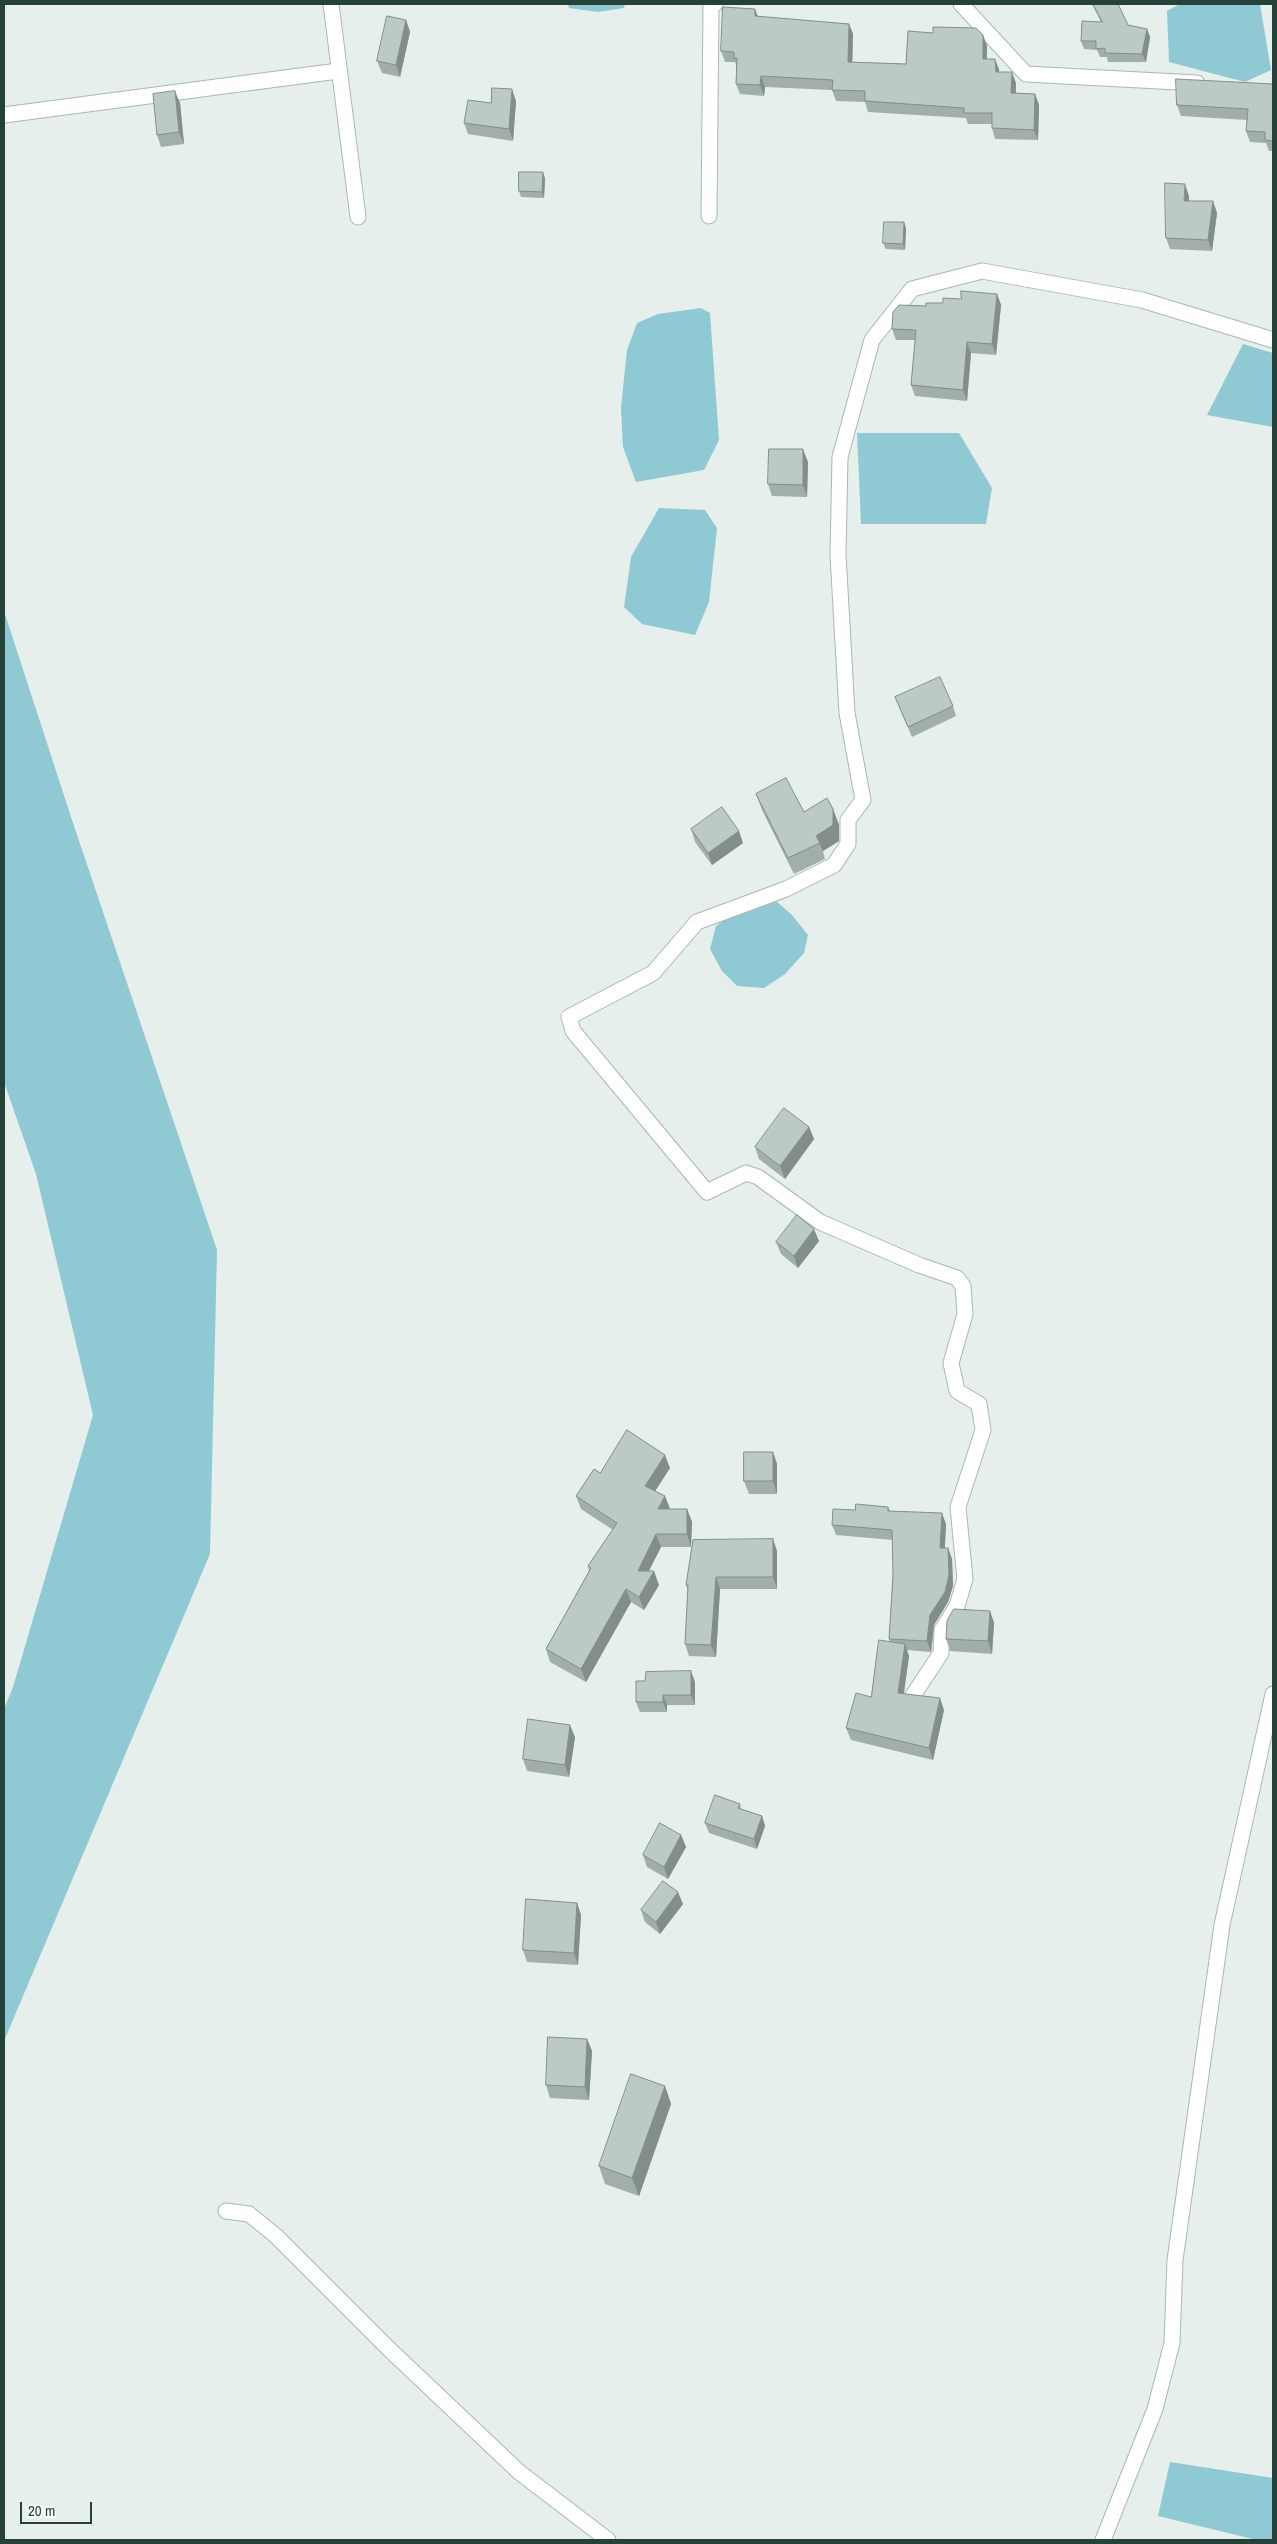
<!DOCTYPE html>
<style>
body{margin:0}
#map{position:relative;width:1277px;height:2544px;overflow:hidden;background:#e6efeb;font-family:"Archivo Narrow",sans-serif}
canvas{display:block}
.frame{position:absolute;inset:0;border:5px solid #24423a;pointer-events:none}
.scale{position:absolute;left:20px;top:2502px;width:72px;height:22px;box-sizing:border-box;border:2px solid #24423a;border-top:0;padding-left:6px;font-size:15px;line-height:18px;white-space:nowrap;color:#24423a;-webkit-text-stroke:4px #f7fbf9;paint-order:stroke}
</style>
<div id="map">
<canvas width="1277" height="2544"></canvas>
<div class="frame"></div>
<div class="scale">20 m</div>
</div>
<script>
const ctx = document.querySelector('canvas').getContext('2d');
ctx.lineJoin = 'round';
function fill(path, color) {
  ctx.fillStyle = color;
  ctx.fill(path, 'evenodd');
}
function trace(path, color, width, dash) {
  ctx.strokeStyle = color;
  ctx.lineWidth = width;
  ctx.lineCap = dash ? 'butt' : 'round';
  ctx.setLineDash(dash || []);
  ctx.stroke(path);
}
fill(new Path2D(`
 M 568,4 L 625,4 L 624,8 L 598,12 L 569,8 Z
 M 1180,4 L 1260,4 L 1271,70 L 1245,82 L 1169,62 L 1167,11 Z
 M 701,308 L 710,313 L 719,440 L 704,470 L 636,482 L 623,447 L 621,408 L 627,350 L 637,323 L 658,314 Z
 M 1243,344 L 1273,353 L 1273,427 L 1207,415 Z
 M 857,433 L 959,433 L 992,488 L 986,524 L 861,524 Z
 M 659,508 L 705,510 L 717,528 L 709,602 L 695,635 L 642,624 L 624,607 L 631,557 Z
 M 4,611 L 72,820 L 217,1250 L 210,1554 L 4,2041 L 4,1709 L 13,1687 L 93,1415 L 36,1174 L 4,1082 Z
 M 776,901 L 792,915 L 808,935 L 804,953 L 785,974 L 764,988 L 737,986 L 722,971 L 710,949 L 716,926 L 741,908 Z
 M 1170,2462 L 1273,2478 L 1273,2540 L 1257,2540 L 1158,2516 Z`), '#8ec9d4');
const minor = new Path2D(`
 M 331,4 L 358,217
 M 961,4 L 1026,74 L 1197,83
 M 4,115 L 338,71
 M 709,216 L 711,5 L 715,4
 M 912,1697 L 941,1653 L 942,1630 L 957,1606 L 965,1579 L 958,1507 L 983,1430 L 979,1404 L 957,1391 L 951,1363 L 965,1314 L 963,1286 L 957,1278 L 919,1265 L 820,1222 L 758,1177 L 746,1173 L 707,1192 L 573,1031 L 569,1017 L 653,973 L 697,922 L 786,889 L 834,865 L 848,844 L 848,820 L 863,800 L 847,713 L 838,555 L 840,457 L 872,340 L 912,289 L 982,271 L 1142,300 L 1273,340
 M 226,2211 L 249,2214 L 276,2236 L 389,2349 L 519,2472 L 608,2540
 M 1103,2540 L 1155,2409 L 1172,2343 L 1175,2260 L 1222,1925 L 1273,1694`);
trace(minor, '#a8b8b2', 17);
trace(minor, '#fff', 15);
fill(new Path2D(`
 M 1092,4 L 1118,4 L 1128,25 L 1147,29 L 1150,37 L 1146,62 L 1108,62 L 1107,57 L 1100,57 L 1097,50 L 1084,49 L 1081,41 L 1101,22 Z
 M 758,17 L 849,24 L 853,34 L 852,62 L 906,64 L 983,35 L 987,46 L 987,59 L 999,69 L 999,72 L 1016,83 L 1016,93 L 1035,94 L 1039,105 L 1038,140 L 995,139 L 992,128 L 992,124 L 968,124 L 966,118 L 868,112 L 865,102 L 836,101 L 832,90 L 765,87 L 764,96 L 740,94 L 736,84 L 737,66 L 735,62 L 725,62 L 721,51 Z
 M 406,20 L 410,32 L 400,77 L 382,73 L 377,61 Z
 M 1273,84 L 1273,151 L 1269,151 L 1266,143 L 1250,142 L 1246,131 L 1247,120 L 1181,116 L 1177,105 Z
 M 516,101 L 513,141 L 468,134 L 464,123 Z
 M 180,103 L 184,144 L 161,147 L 157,135 Z
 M 545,178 L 544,198 L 521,197 L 519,191 Z
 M 1189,196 L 1189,201 L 1213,201 L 1217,213 L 1212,251 L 1170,249 L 1166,238 Z
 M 906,228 L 905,250 L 886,249 L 883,243 Z
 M 997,294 L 1001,305 L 996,355 L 971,353 L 967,401 L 915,396 L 911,385 L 915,340 L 896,340 L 892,329 L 926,306 Z
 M 808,462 L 807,497 L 772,496 L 768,484 Z
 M 895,697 L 953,706 L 956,716 L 912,737 Z
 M 756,794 L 804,812 L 833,809 L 839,825 L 839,841 L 823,851 L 825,859 L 794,874 L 762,810 Z
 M 691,829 L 743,843 L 712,865 L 695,842 Z
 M 809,1127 L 814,1139 L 785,1179 L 759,1159 L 755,1147 Z
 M 819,1241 L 798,1268 L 781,1254 L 776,1242 Z
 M 773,1452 L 777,1464 L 777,1494 L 749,1494 L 744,1481 Z
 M 670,1468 L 655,1491 L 665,1496 L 670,1509 L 687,1509 L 692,1522 L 691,1547 L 661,1547 L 649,1571 L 659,1585 L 644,1610 L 631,1602 L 586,1682 L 550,1662 L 546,1649 L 589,1571 L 588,1566 L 613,1530 L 581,1509 L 576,1496 L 600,1473 Z
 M 888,1507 L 890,1511 L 946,1524 L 945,1548 L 948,1548 L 952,1559 L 953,1586 L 948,1602 L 934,1625 L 931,1652 L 907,1650 L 909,1656 L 904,1694 L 944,1710 L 933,1760 L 851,1740 L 846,1728 L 871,1697 L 890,1642 L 889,1639 L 893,1575 L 893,1540 L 836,1535 L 832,1525 L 855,1510 Z
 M 773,1539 L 777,1551 L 777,1589 L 720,1589 L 716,1657 L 689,1656 L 685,1644 L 688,1590 L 686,1585 Z
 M 990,1611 L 994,1623 L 992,1654 L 950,1651 L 946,1639 Z
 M 695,1682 L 695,1705 L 667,1705 L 667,1712 L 640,1712 L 636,1702 Z
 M 575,1737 L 569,1777 L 527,1771 L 523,1759 Z
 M 740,1804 L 741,1809 L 762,1816 L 765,1826 L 757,1849 L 709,1833 L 705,1823 Z
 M 681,1835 L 686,1847 L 668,1879 L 647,1867 L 643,1855 Z
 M 577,1903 L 581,1915 L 578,1965 L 527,1962 L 523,1950 Z
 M 683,1904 L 660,1934 L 645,1922 L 641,1910 Z
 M 587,2039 L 592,2051 L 589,2100 L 550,2098 L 546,2085 Z
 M 665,2086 L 671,2104 L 639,2196 L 605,2184 L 599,2166 Z`), '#a1aea9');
fill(new Path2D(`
 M 755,9 L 759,19 L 755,16 Z
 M 406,20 L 410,32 L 400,77 L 396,65 Z
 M 849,24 L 853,34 L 852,73 L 848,62 Z
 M 1147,29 L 1150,37 L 1146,62 L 1142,54 Z
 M 983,35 L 987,46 L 986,70 L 983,59 Z
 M 995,59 L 999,69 L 999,82 L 996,72 Z
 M 1012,72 L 1016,83 L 1015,104 L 1011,93 Z
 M 761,76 L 765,87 L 764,96 L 760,85 Z
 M 512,89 L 516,101 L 513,141 L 509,129 Z
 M 175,91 L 180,103 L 184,144 L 179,132 Z
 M 1035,94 L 1039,105 L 1038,140 L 1034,130 Z
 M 543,172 L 545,178 L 544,198 L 542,192 Z
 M 1185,184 L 1189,196 L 1188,212 L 1184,201 Z
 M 1213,201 L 1217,213 L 1212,251 L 1208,240 Z
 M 904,222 L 906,228 L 905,250 L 903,244 Z
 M 997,294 L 1001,305 L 996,355 L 992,344 Z
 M 967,342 L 971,353 L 967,401 L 963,390 Z
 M 803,449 L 808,462 L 807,497 L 803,485 Z
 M 833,809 L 839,825 L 839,841 L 823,851 L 816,836 Z
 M 739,831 L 743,843 L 712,865 L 708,853 Z
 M 809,1127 L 814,1139 L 785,1179 L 780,1166 Z
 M 814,1229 L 819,1241 L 798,1268 L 794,1256 Z
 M 773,1452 L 777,1464 L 777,1494 L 773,1481 Z
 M 665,1455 L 670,1468 L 650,1499 L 645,1486 Z
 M 665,1496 L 670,1509 L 658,1509 Z
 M 687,1509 L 692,1522 L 691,1547 L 687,1534 Z
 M 942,1513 L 946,1524 L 944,1559 L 940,1548 Z
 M 656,1534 L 661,1547 L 642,1584 L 638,1571 Z
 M 773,1539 L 777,1551 L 777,1589 L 773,1577 Z
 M 948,1548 L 952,1559 L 953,1586 L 948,1602 L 934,1625 L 931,1652 L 927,1641 L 930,1615 Z
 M 654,1571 L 659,1585 L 644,1610 L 639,1597 Z
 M 716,1577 L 720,1589 L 716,1657 L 711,1645 Z
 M 626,1589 L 631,1602 L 586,1682 L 581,1669 Z
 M 990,1611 L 994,1623 L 992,1654 L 988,1641 Z
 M 905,1644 L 909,1656 L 902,1705 L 898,1693 Z
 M 691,1671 L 695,1682 L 695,1705 L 691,1695 Z
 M 663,1695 L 667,1705 L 667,1712 L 663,1702 Z
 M 940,1698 L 944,1710 L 933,1760 L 929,1748 Z
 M 570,1725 L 575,1737 L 569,1777 L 565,1765 Z
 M 762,1816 L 765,1826 L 757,1849 L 754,1839 Z
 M 681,1835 L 686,1847 L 668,1879 L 664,1867 Z
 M 678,1892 L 683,1904 L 660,1934 L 656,1922 Z
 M 577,1903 L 581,1915 L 578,1965 L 574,1953 Z
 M 587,2039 L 592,2051 L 589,2100 L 585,2087 Z
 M 665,2086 L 671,2104 L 639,2196 L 632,2178 Z`), '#838d89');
const building = new Path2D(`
 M 1093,4 L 1118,4 L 1128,25 L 1147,29 L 1142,54 L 1105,53 L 1105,48 L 1096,49 L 1096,41 L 1081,41 L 1082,21 L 1102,22 Z
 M 723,7 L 755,9 L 755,16 L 849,24 L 848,62 L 906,64 L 908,31 L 933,33 L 933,27 L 976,28 L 983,35 L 983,59 L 995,59 L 996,72 L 1012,72 L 1011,93 L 1035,94 L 1034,130 L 992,128 L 992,113 L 964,113 L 964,108 L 865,101 L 865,91 L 832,90 L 833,80 L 761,76 L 760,85 L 736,84 L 737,58 L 734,58 L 734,52 L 721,51 Z
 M 387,16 L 406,20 L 396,65 L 377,61 Z
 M 1176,79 L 1273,84 L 1273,141 L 1265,140 L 1265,132 L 1246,131 L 1248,109 L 1177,105 Z
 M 492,88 L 512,89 L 509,129 L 464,123 L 468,100 L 491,103 Z
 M 175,91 L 179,132 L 157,135 L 153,94 Z
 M 519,172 L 543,172 L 542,192 L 519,191 Z
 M 1165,183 L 1185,184 L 1184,201 L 1213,201 L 1208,240 L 1166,238 Z
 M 884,222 L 904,222 L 903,244 L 883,243 Z
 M 961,291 L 997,294 L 992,344 L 967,342 L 963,390 L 911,385 L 916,330 L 892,329 L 893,312 L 899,305 L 926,306 L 926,303 L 943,303 L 943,298 L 961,299 Z
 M 769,449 L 803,449 L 803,485 L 768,484 Z
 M 940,677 L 953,706 L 908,727 L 895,697 Z
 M 786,778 L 804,812 L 827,798 L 833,809 L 833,825 L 816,836 L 820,843 L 788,858 L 756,794 Z
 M 722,807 L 739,831 L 708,853 L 691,829 Z
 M 784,1108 L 809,1127 L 780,1166 L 755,1147 Z
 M 797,1215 L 814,1229 L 794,1256 L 776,1242 Z
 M 627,1430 L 665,1455 L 645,1486 L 665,1496 L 658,1509 L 687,1509 L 687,1534 L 656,1534 L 638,1571 L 654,1571 L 639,1597 L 626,1589 L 581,1669 L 546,1649 L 591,1568 L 588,1566 L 617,1523 L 576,1496 L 594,1469 L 600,1473 Z
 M 744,1452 L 773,1452 L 773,1481 L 744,1481 Z
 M 856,1504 L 888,1507 L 888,1511 L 942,1513 L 940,1548 L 948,1548 L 949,1575 L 945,1592 L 930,1615 L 927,1641 L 889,1639 L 893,1575 L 892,1530 L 832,1525 L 833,1509 L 855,1510 Z
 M 773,1539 L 773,1577 L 716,1577 L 711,1645 L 685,1644 L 688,1585 L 686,1585 L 693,1540 Z
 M 954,1609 L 990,1611 L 988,1641 L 946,1639 L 947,1621 Z
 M 879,1640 L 905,1644 L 898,1693 L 940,1698 L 929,1748 L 846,1728 L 856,1693 L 871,1697 Z
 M 691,1671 L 691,1695 L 663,1695 L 663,1702 L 636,1702 L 636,1681 L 645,1681 L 646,1672 Z
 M 528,1719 L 570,1725 L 565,1765 L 523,1759 Z
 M 715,1795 L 740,1804 L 738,1808 L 762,1816 L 754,1839 L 705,1823 Z
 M 660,1823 L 681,1835 L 664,1867 L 643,1855 Z
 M 663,1881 L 678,1892 L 656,1922 L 641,1910 Z
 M 526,1899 L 577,1903 L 574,1953 L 523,1950 Z
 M 548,2037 L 587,2039 L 585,2087 L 546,2085 Z
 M 631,2074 L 665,2086 L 632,2178 L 599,2166 Z`);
fill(building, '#bbcac4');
trace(building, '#838d89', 1);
</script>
